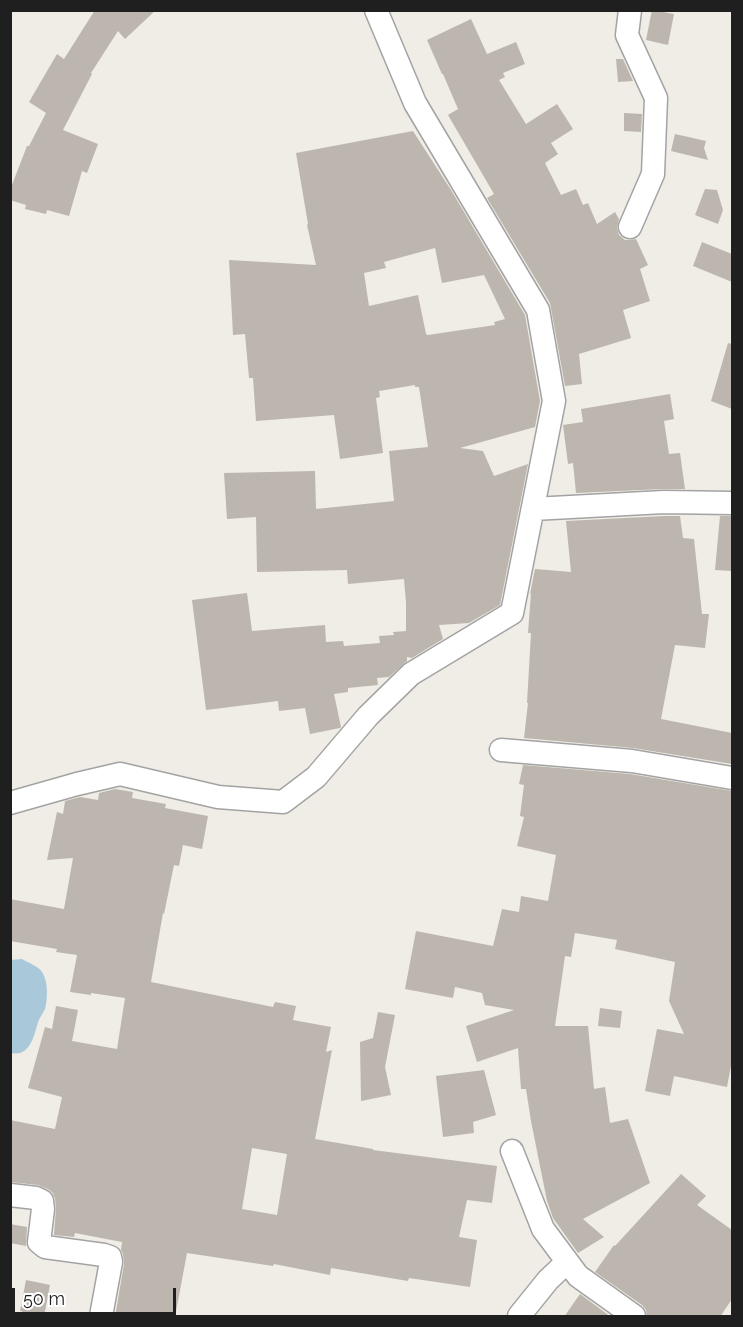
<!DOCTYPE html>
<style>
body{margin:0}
#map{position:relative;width:743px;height:1327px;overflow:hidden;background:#efede6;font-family:Raleway,sans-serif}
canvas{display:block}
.frame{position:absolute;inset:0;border:12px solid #1f1f1f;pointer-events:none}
.scale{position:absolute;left:12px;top:1288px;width:164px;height:27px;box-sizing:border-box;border:3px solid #1f1f1f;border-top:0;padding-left:8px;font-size:18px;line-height:21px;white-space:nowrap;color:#1f1f1f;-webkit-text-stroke:4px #fff;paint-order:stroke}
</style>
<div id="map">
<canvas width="743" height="1327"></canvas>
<div class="frame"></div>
<div class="scale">50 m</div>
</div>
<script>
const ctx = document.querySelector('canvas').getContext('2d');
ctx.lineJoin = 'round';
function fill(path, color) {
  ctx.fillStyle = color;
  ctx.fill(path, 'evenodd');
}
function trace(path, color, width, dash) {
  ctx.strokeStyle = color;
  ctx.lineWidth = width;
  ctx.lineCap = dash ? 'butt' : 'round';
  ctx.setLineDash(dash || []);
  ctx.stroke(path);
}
fill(new Path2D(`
 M 22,959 C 27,962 38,966 42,972 C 48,981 48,998 45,1009 C 43,1013 40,1017 38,1022 C 34,1036 30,1057 11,1053 L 10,960 Z`), '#a9c9da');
fill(new Path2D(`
 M 95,10 L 156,10 L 125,39 L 118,31 L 91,73 L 92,74 L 63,130 L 98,144 L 87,173 L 82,171 L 69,216 L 47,210 L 46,214 L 25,209 L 26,205 L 10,200 L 10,190 L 27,146 L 29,146 L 46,113 L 29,102 L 57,54 L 64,59 Z
 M 652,10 L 674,14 L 668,45 L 646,40 Z
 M 471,19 L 487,54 L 516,42 L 525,64 L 503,73 L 505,77 L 499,80 L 526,124 L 557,104 L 573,129 L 551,143 L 558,154 L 545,163 L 561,195 L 576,189 L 583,205 L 588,203 L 597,224 L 615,212 L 619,219 L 617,228 L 619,235 L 625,240 L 631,240 L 636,239 L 648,265 L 640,269 L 650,301 L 623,310 L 631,338 L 579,354 L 582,384 L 565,386 L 550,303 L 487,198 L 494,194 L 448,115 L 458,109 L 443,74 L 442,74 L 427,40 Z
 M 616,59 L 623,59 L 633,81 L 618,82 Z
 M 624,113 L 642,114 L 641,132 L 624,131 Z
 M 413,131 L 451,190 L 525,315 L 540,401 L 535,427 L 460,448 L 483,451 L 494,476 L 528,464 L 500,605 L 469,623 L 439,625 L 443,639 L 412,658 L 407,657 L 407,661 L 389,677 L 377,678 L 378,685 L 348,688 L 348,692 L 334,694 L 341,727 L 340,728 L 310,734 L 305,708 L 279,711 L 278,701 L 206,710 L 192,600 L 247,593 L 252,631 L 325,625 L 326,642 L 343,641 L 344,646 L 380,643 L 379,636 L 394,635 L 393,632 L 406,631 L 406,603 L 404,579 L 348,584 L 347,570 L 257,572 L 256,517 L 227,519 L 224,473 L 315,471 L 316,509 L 394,501 L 389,451 L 428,447 L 419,387 L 415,387 L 415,385 L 379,391 L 380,397 L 376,398 L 383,453 L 340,459 L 334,415 L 256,421 L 253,378 L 249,378 L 245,334 L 233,335 L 229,260 L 316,265 L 307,225 L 308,224 L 296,153 ZM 435,248 L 442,283 L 484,275 L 505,319 L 494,322 L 495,325 L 428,335 L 426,334 L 418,295 L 369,306 L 364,273 L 386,268 L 384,262 Z
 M 675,134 L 706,141 L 704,148 L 708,160 L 671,151 Z
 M 705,189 L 717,190 L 723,210 L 718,224 L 695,215 Z
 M 702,242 L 732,254 L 732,282 L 693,266 Z
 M 728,343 L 732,344 L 732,409 L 711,401 Z
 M 670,394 L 674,419 L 664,421 L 669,454 L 680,453 L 685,489 L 663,489 L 576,493 L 573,463 L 568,464 L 563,425 L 583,422 L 581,409 Z
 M 664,516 L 680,516 L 683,538 L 694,539 L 702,614 L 709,614 L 705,648 L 675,645 L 661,719 L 732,733 L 732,764 L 633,748 L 524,738 L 528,703 L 527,703 L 531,633 L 528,633 L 531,593 L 530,594 L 535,569 L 571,572 L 566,521 Z
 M 720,516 L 732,516 L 732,571 L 715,570 Z
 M 523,765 L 630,774 L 732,791 L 732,1061 L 727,1087 L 674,1076 L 670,1096 L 645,1091 L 657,1029 L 684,1034 L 669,1001 L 675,962 L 615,949 L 617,940 L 575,933 L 571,957 L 565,956 L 555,1026 L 588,1026 L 594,1089 L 605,1087 L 610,1123 L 628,1119 L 650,1183 L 583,1219 L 604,1237 L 578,1253 L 553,1218 L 547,1201 L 531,1121 L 526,1089 L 521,1089 L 518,1048 L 477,1062 L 466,1026 L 514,1010 L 485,1005 L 482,993 L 455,987 L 453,998 L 405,989 L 416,931 L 493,946 L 502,909 L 519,912 L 521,896 L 548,901 L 556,855 L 517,846 L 524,817 L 520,816 L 524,785 L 519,784 Z
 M 115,789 L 133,792 L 132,798 L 166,804 L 165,808 L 208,816 L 202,849 L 183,845 L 179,866 L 174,865 L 164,914 L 163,913 L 151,982 L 273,1007 L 275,1002 L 296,1006 L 293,1020 L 331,1027 L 326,1052 L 332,1050 L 315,1139 L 373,1149 L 373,1150 L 497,1166 L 492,1203 L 467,1200 L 459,1237 L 477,1240 L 470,1287 L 409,1278 L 408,1281 L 331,1268 L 330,1275 L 274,1264 L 273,1266 L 187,1253 L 175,1317 L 115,1317 L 124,1264 L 123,1254 L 121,1250 L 122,1242 L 75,1233 L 74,1237 L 54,1235 L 56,1208 L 55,1199 L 53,1193 L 48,1189 L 38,1185 L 10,1182 L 10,1120 L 55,1129 L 62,1097 L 28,1088 L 45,1027 L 52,1029 L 56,1006 L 78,1010 L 72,1041 L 117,1049 L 125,998 L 91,993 L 91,995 L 70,992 L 77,955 L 56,952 L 57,949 L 10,941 L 10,899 L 64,909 L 73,858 L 47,860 L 57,812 L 63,814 L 65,801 L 80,797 L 98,800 L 99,793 ZM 252,1148 L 287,1154 L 277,1215 L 242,1209 Z
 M 600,1008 L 622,1011 L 620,1028 L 598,1026 Z
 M 378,1012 L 395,1015 L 385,1067 L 391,1095 L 361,1101 L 360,1042 L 373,1038 Z
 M 484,1070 L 496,1115 L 473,1122 L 474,1133 L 443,1137 L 436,1076 Z
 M 681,1174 L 706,1196 L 697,1205 L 732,1230 L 732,1299 L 720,1317 L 647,1317 L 646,1310 L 642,1305 L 595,1272 L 614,1245 L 615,1246 Z
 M 10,1224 L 27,1227 L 26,1246 L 10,1243 Z
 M 26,1280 L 50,1285 L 44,1317 L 21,1317 L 22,1311 L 20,1311 Z
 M 580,1294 L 611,1317 L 564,1317 Z`), '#bcb6af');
const street = new Path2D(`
 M 630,227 L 653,174 L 656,98 L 627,35 L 630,10
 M 533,509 L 664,502 L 732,503
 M 501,750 L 632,761 L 732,778
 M 10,803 L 77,784 L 120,774 L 218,797 L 283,802 L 316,777 L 368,716 L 411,674 L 512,613 L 554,401 L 538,310 L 415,103 L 376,10
 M 512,1151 L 543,1229 L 578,1276 L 634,1316
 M 10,1195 L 36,1198 L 42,1201 L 43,1209 L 39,1242 L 45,1247 L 104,1255 L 110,1257 L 111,1262 L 101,1316
 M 519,1316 L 548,1280 L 567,1262`);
trace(street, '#a3a3a3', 25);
trace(street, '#fff', 22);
</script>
